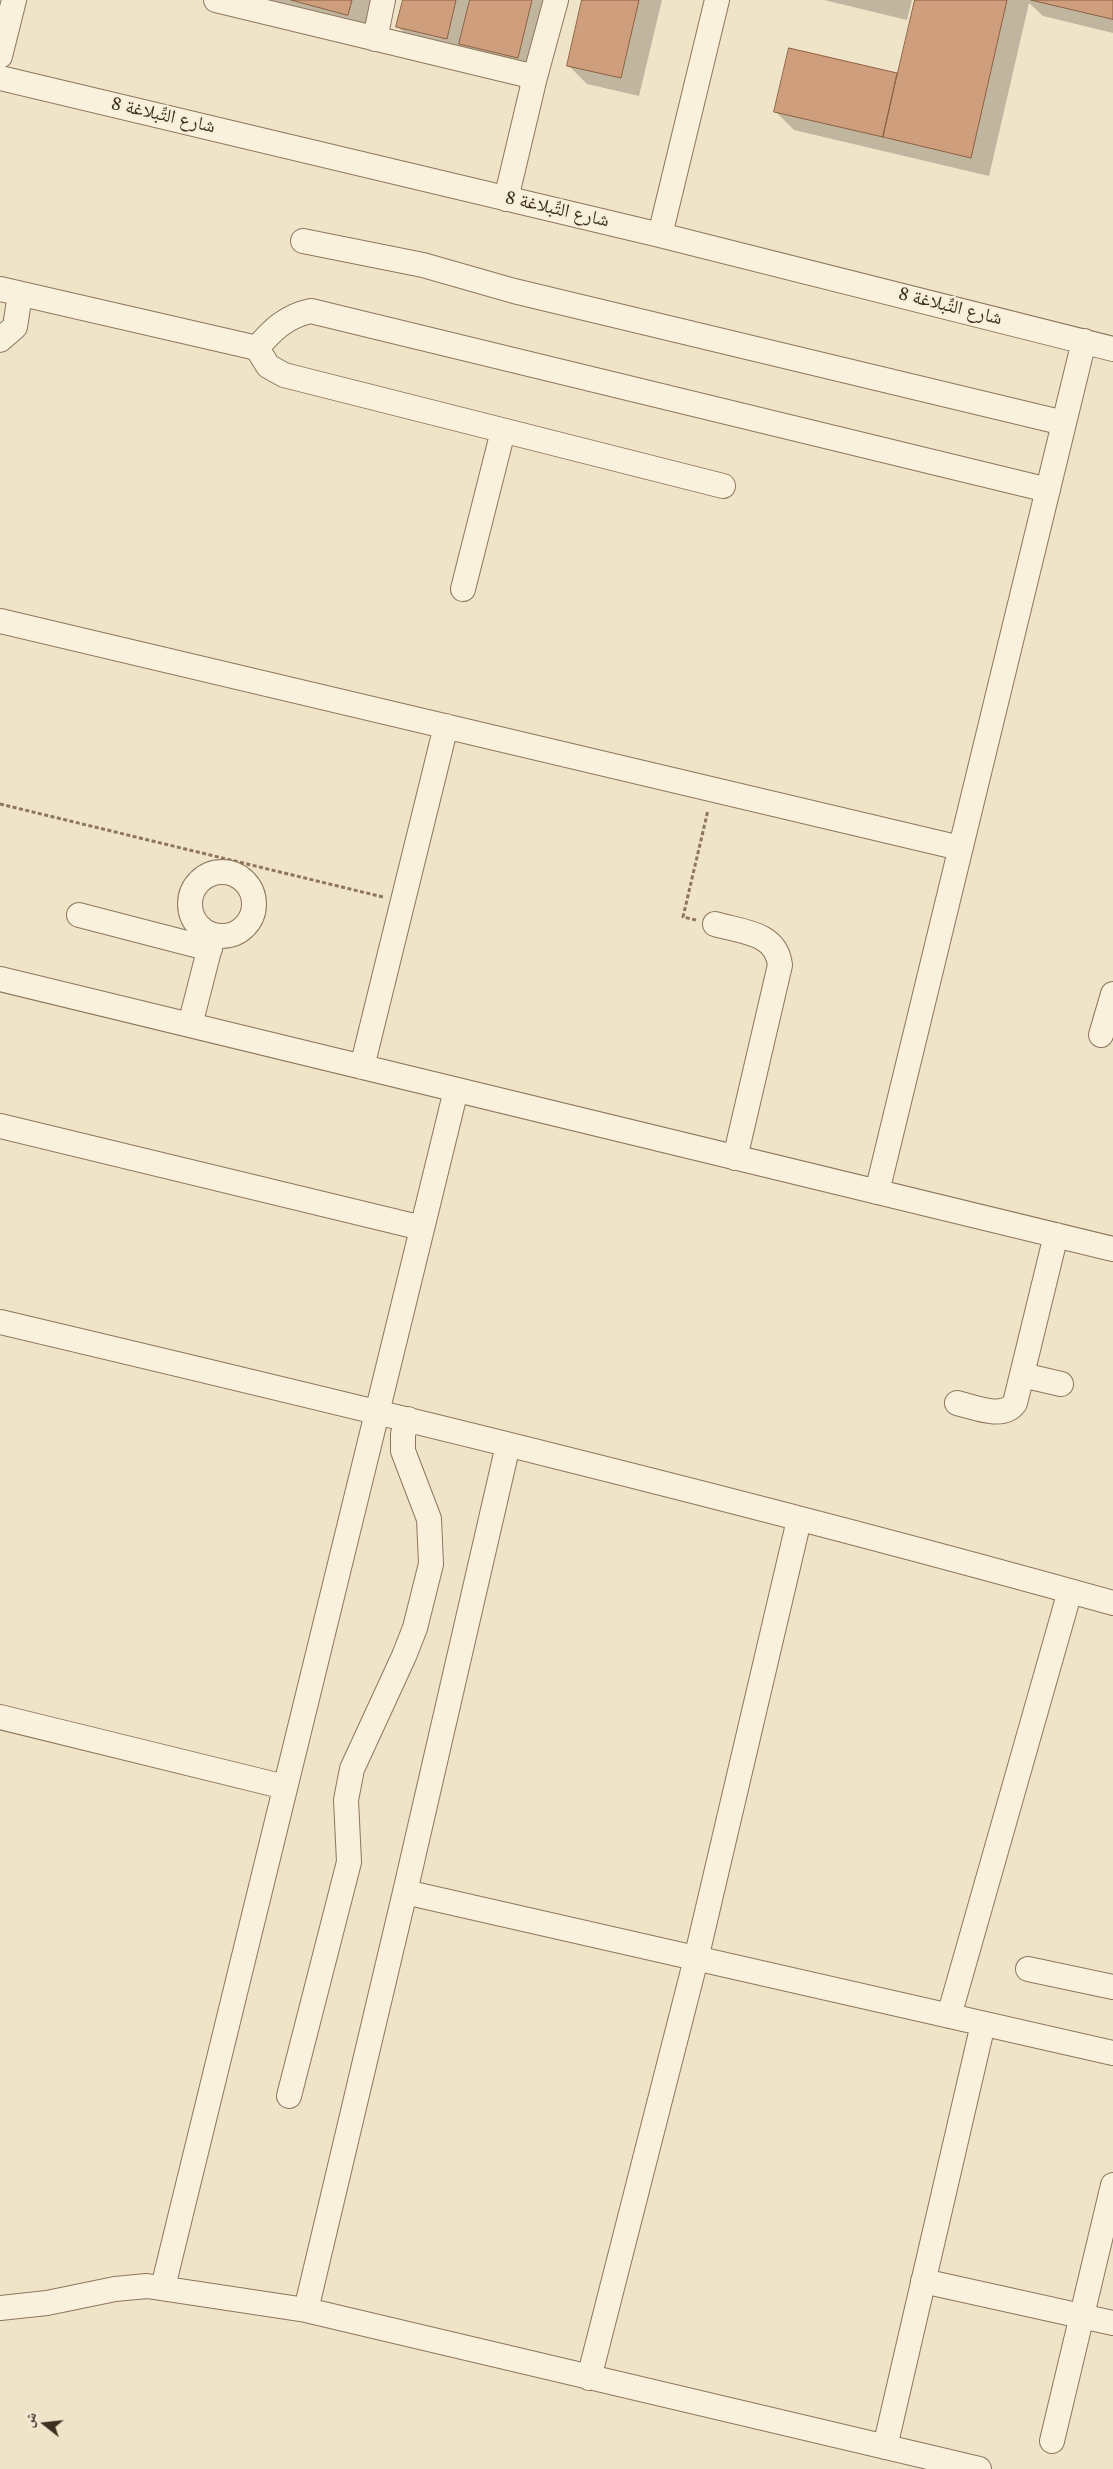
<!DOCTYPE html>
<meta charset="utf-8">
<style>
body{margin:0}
#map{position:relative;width:1113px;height:2469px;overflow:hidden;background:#f0e4c8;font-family:Spectral,"Noto Naskh Arabic",serif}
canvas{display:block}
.north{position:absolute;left:20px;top:2399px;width:50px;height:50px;-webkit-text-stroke:4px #f7eed8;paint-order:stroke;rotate:286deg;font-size:14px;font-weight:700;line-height:20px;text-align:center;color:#3d2e20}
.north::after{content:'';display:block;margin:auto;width:18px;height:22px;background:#3d2e20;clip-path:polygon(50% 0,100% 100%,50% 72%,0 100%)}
</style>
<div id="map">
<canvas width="1113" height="2469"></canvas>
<div class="north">ش</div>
</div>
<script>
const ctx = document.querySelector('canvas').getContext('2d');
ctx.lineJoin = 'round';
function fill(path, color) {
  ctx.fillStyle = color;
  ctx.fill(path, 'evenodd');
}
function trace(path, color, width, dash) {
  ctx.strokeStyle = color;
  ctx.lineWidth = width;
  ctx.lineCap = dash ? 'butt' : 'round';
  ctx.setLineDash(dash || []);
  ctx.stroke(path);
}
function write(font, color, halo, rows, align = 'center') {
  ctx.font = font + ' Spectral,"Noto Naskh Arabic",serif';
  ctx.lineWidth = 4.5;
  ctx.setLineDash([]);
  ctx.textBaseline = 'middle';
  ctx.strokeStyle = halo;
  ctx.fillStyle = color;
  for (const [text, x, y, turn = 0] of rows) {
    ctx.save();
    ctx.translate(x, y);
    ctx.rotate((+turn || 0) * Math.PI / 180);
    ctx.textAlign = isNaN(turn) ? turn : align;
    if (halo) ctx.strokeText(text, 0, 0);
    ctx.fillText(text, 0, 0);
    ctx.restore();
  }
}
fill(new Path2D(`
 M 240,0 L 374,0 L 367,33 Z
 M 404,0 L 554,0 L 537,75 L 416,46 L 398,27 Z
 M 583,0 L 662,0 L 639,96 L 587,84 L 568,65 Z
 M 824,0 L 912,0 L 907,20 Z
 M 916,0 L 1113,0 L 1113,33 L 1043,16 L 1029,3 L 989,176 L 794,130 L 776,112 L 790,50 L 898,75 Z`), '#0003');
const building = new Path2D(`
 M 291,0 L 352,0 L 348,15 Z
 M 403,0 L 456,0 L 447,39 L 396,27 Z
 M 470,0 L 532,0 L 518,58 L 459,44 Z
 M 582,0 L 639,0 L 621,78 L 567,66 Z
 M 915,0 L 1007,0 L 971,158 L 883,137 Z
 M 1031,0 L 1113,0 L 1113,19 Z
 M 789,48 L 897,73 L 883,137 L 774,112 Z`);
fill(building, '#cf9f7d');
trace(building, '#8d5f41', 1);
const minor = new Path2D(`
 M 216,0 L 535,77
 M 375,39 L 383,0
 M 0,56 L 14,0
 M 0,78 L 660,235 L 1113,349
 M 506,199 L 535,77 L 556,0
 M 660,235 L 717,0
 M 303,241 L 423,265 L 514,291 L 1064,423
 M 0,289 L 257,348 C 273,329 287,316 311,311 L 1048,490
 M 0,340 L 15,327 L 20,294
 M 257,348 L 268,366 L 284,375 L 723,486
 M 463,589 L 503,431
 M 0,621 L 960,848
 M190 904a32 32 0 1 1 64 0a32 32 0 1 1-64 0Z
 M 79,915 L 210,949
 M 715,924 C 742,932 776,932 780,965 L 735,1158
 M 0,979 L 1113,1249
 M 190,1025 L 213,935
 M 1101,1035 L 1113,994
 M 362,1067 L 446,726
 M 0,1126 L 422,1228
 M 877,1192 L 1084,341
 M 0,1322 C 372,1410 744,1500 1113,1603
 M 1022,1375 L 1061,1384
 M 957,1403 C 974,1407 1003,1420 1015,1403 L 1056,1235
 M 0,1717 L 285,1787
 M 405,1892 L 1113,2053
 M 1028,1969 L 1113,1987
 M 949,2016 L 1070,1591
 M 289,2096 L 349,1862 L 346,1800 L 352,1769 L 404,1656 L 415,1628 L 431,1564 L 429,1519 L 403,1451 L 403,1434 L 408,1419
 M 923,2281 L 1113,2323
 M 163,2287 L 456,1090
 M 0,2308 L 47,2303 L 115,2289 L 147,2286 L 306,2310 L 979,2469
 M 306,2310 L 405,1892 L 508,1445
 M 589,2378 L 696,1959 L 799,1520
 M 1052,2441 L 1113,2185
 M 885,2447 L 983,2024`);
trace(minor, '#8d765c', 26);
trace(new Path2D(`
 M 0,804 L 383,897
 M 231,873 L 234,861
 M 696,920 L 683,917 L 708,810`), '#8d765c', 3, [4, 2.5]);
trace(minor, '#faf1dc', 24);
write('19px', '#3d2e20', '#f7eed8', [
 ["شارع التِّبلاغة 8",163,117,13],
 ["شارع التِّبلاغة 8",557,211,13],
 ["شارع التِّبلاغة 8",950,308,14]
]);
</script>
